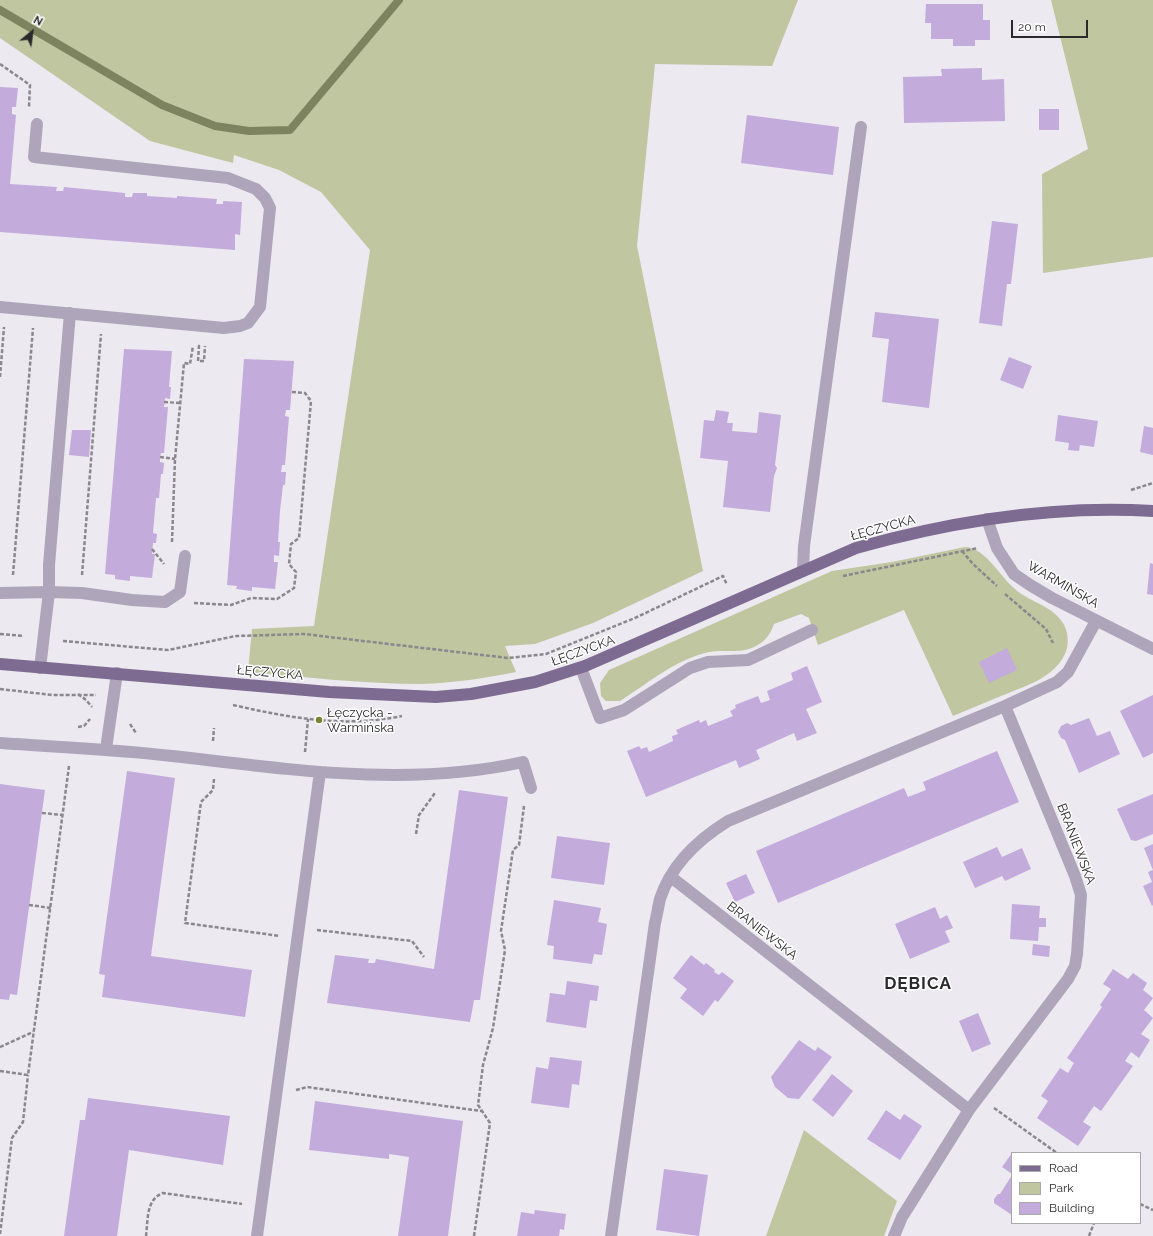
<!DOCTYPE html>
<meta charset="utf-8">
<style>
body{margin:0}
#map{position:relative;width:1153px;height:1236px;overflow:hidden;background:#ece9f0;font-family:Raleway,sans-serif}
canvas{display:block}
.legend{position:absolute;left:1011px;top:1152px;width:130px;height:72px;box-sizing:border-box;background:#fff;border:1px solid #aaa9aa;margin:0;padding:5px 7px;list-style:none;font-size:12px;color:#2a292b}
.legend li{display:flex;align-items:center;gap:8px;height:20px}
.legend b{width:20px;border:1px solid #aaa9aa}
.north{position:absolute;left:12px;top:12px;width:40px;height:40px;-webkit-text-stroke:3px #fff;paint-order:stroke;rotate:29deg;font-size:11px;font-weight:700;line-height:16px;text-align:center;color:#2a292b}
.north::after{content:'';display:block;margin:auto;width:14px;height:18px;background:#2a292b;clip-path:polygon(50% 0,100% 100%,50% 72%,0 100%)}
.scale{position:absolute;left:1011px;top:20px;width:77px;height:18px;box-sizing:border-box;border:2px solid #2a292b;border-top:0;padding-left:5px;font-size:12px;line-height:14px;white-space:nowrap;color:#2a292b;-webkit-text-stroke:3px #fff;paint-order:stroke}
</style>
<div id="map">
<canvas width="1153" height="1236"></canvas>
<ul class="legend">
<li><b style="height:5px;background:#7e6b92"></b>Road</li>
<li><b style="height:11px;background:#bfc6a0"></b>Park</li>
<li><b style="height:11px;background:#c3abdc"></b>Building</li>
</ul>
<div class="north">N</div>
<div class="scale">20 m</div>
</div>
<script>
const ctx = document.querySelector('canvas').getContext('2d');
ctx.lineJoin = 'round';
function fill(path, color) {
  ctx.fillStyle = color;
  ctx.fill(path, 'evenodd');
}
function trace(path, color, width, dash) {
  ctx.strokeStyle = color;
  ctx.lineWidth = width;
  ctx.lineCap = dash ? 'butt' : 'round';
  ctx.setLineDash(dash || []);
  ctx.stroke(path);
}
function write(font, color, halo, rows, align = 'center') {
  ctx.font = font + ' Raleway,sans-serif';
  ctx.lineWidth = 3;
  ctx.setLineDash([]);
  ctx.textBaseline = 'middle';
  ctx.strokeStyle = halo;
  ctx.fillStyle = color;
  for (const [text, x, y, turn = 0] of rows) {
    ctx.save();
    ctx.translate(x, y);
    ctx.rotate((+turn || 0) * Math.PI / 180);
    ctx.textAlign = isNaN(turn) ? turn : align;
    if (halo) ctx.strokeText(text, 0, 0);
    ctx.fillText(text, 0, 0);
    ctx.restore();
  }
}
fill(new Path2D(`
 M 0,0 L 798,0 L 772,66 L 655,64 L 637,246 L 703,571 L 593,623 L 535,644 L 505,646 L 516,672 C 485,678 454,683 422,684 C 364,684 306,677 248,672 L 252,629 L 314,626 L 370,250 L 321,192 L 279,170 L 234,155 L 233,163 L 150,141 L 0,38 Z
 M 1051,0 L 1153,0 L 1153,257 L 1043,273 L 1042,174 L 1088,149 Z
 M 965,547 C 986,548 1000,577 1015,589 C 1028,601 1049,605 1060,619 C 1067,627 1069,638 1067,648 C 1059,677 1025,686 1001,696 C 985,703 969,709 953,716 L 904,610 L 818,645 L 809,618 L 801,614 L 774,624 C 770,635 765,642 754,647 C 740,654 724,649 709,652 C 676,659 647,684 620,701 L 606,701 L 601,696 L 600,683 L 609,670 L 832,571 L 892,562 Z
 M 804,1130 L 897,1201 L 884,1236 L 766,1236 Z`), '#bfc6a0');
trace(new Path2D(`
 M 0,10 L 162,105 L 215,126 L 249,131 L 290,130 L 399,0`), '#7d835e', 8);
fill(new Path2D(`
 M 926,4 L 983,4 L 983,20 L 990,20 L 990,40 L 975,40 L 975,46 L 953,46 L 953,39 L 931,39 L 931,23 L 925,23 Z
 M 982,68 L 982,80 L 1004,79 L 1005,121 L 904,123 L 903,77 L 942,76 L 941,69 Z
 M 0,87 L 18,88 L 16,107 L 12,107 L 12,114 L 16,115 L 10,184 L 57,187 L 56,191 L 63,191 L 64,187 L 125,193 L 125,197 L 132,197 L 133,193 L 147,193 L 147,196 L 177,198 L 177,196 L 217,199 L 216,204 L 223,204 L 223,201 L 242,202 L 240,235 L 235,234 L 235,250 L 0,232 Z
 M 1039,109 L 1059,109 L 1059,130 L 1039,130 Z
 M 747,115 L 839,127 L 833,175 L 741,163 Z
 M 992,221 L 1018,224 L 1011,284 L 1007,284 L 1002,326 L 979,323 Z
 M 875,312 L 939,319 L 929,408 L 882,402 L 889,339 L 872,337 Z
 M 124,349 L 172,351 L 169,387 L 171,387 L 170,399 L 165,398 L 164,407 L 168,407 L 164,453 L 161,453 L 160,457 L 160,462 L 164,463 L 163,474 L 161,474 L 159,498 L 156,498 L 153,533 L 157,534 L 156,543 L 153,543 L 152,554 L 155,554 L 152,578 L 130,576 L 130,581 L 115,579 L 115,575 L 105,574 Z
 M 1009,357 L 1032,366 L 1023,389 L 1000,380 Z
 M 244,359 L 294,361 L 290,410 L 286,410 L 285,416 L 289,417 L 285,465 L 282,465 L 281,472 L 286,472 L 285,485 L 283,485 L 280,511 L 278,542 L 280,542 L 279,556 L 274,555 L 274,562 L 278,562 L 275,589 L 252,587 L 252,591 L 236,589 L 237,586 L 227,585 Z
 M 716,410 L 729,412 L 727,423 L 733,423 L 732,431 L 757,433 L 759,412 L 781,415 L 775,465 L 777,468 L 774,476 L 770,512 L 723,507 L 728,461 L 700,458 L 704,420 L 714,421 Z
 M 1058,415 L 1098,421 L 1094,447 L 1080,445 L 1079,451 L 1068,450 L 1069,443 L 1055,441 Z
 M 1144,426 L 1153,428 L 1153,455 L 1140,452 Z
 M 72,430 L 91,430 L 89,457 L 69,455 Z
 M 1150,563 L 1153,564 L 1153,595 L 1147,594 Z
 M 1007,648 L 1017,670 L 989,683 L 979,662 Z
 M 807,666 L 822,702 L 806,709 L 817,733 L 797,741 L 794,733 L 756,750 L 760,759 L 739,768 L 736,760 L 646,797 L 627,751 L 639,746 L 641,749 L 647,747 L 649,752 L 673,741 L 672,736 L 678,734 L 676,730 L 699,720 L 700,723 L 706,720 L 708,726 L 733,716 L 730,711 L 736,708 L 735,705 L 758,696 L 761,703 L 770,700 L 767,691 L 793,680 L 791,673 Z
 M 1153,695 L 1153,753 L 1143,758 L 1120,711 Z
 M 1089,718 L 1097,736 L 1110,731 L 1120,754 L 1079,773 L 1065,740 L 1061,738 L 1058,732 L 1061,726 L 1067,723 L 1071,725 Z
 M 997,751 L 1019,802 L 778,903 L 756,851 L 904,788 L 908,797 L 926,790 L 923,782 Z
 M 127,771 L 175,778 L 151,956 L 252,970 L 245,1017 L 102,997 L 105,975 L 99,974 Z
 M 0,784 L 45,790 L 17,995 L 10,994 L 9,1000 L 0,999 Z
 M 459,790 L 508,797 L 480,1000 L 474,1000 L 470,1022 L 327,1003 L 335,955 L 369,959 L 368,963 L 375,963 L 376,959 L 434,969 Z
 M 1153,794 L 1153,834 L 1136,841 L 1131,840 L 1117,809 Z
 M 557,836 L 610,843 L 604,885 L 551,878 Z
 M 1153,844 L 1153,905 L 1152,906 L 1143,886 L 1152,882 L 1148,872 L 1153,870 L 1144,848 Z
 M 997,847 L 1002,857 L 1022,848 L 1031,869 L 1005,881 L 1002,876 L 975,888 L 963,862 Z
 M 746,874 L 755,893 L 735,902 L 726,883 Z
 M 554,900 L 601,908 L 598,922 L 607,924 L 602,955 L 594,954 L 592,964 L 553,959 L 554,946 L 547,945 Z
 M 1012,904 L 1040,906 L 1039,918 L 1046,918 L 1046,927 L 1039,927 L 1038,941 L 1010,939 Z
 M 935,907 L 940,919 L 947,915 L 953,928 L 945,931 L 950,942 L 910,959 L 895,924 Z
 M 1033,944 L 1050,946 L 1049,957 L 1032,955 Z
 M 691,955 L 704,965 L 706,963 L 715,970 L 714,972 L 719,975 L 722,972 L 734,981 L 718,1002 L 715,1000 L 703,1016 L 680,998 L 687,989 L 673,978 Z
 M 1113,969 L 1128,979 L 1133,973 L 1147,983 L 1143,990 L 1153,998 L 1144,1010 L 1153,1018 L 1141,1034 L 1150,1040 L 1139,1058 L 1131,1052 L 1125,1061 L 1133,1066 L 1101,1111 L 1094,1106 L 1089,1113 L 1083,1122 L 1091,1127 L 1078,1146 L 1037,1118 L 1048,1101 L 1041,1096 L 1060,1068 L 1068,1073 L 1074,1063 L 1067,1058 L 1102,1007 L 1100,1005 L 1111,989 L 1103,984 Z
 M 567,981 L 599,986 L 597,1001 L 590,1000 L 586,1028 L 546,1022 L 550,993 L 565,995 Z
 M 978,1013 L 991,1044 L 972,1052 L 959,1021 Z
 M 799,1040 L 815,1051 L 818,1047 L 832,1057 L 799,1099 L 788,1098 L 775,1087 L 771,1077 Z
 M 550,1057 L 582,1061 L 579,1085 L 572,1084 L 569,1108 L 531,1103 L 536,1067 L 548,1069 Z
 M 832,1074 L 853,1091 L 833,1117 L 812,1100 Z
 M 88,1098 L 230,1116 L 223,1165 L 129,1150 L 117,1236 L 64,1236 L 80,1120 L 85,1120 Z
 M 315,1101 L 463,1121 L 448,1236 L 398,1236 L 409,1157 L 389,1154 L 389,1159 L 309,1150 Z
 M 886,1110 L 900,1120 L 904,1114 L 922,1126 L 900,1160 L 867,1139 Z
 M 1012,1153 L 1012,1174 L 1002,1167 Z
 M 664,1169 L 708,1175 L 699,1236 L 656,1230 Z
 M 1012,1175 L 1012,1215 L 994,1203 L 994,1199 L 998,1194 L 1000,1194 Z
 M 535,1210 L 566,1214 L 564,1230 L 560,1229 L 559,1236 L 517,1236 L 521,1212 L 534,1214 Z`), '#c3abdc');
trace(new Path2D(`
 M 0,64 L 30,85 L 29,107
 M 198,346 L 199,346 L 198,361 L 204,361 L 205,346
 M 0,377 L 4,327
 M 164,402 L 180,403
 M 160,457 L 175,459
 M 1131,490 L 1153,483
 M 172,542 L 175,459 L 184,363 L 190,364 L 193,346
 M 152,549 L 164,564
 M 962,551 L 973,564 L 997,586
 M 13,575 L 33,328
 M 82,575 L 101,334
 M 843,576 L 978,548
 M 1005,594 L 1046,629 L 1053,643
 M 194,603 L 231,605 L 251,598 L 277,599 L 294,588 L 296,572 L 289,564 L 291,544 L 299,538 L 311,401 L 305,393 L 292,392
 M 0,634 L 24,636
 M 63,641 L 168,650 L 236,636 L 304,634 L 508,658 L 546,654 L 635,618 L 723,576 L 727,585
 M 0,689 L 52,695 L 96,695
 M 78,694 L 86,700 L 92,707
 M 233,705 C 291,718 343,728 402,716
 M 130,724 L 136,733
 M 78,727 L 84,726 L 90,719
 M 213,741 L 214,728
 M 305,752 L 308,719
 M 214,779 L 213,790 L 201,802 L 185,923 L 280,936
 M 42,813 L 63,815
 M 416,834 L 419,815 L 435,793
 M 29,905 L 51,908
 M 317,930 L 412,941 L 424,957
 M 0,1047 L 33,1032
 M 0,1071 L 28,1075 L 69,766
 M 296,1090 L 307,1087 L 481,1111
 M 994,1108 L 1057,1153
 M 1140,1204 L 1153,1210
 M 0,1234 L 12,1138 L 23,1122 L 28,1075
 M 146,1236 C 148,1220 146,1199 163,1193 L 242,1204
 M 474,1236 L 490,1123 L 478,1105 L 483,1065 L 493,1028 L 505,950 L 501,931 L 513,850 L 519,845 L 524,806
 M 1089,1236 L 1094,1223`), '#8a888c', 2.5, [4, 2]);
trace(new Path2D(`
 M 0,307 L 224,328 L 240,326 L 248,323 L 260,307 L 270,208 L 265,198 L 256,189 L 228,178 L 34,157 L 37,124
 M 987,519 L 997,548 L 1014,574 L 1030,585 L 1052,598 L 1153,649
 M 803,570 L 804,546 L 861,127
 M 0,593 L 49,592 L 82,593 L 132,600 L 165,602 L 180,592 L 185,556
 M 40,668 L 49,592 L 49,565 L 70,313
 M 581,668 L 600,718 L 624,710 L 690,668 L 708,662 L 748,660 L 812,630
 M 0,743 C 57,747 115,749 172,756 C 288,769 407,788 523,762 L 531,788
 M 106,749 L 117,673
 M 671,877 L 969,1110
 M 257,1236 L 320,772
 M 611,1236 L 655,923 C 657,915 658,907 660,899 C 671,865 699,839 728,821 L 1005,706 L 1057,682 L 1068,672 L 1096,621
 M 894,1236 L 902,1217 L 969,1110 L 1068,979 L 1075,966 L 1077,954 L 1081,895 L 1075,876 L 1005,706`), '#afa5bb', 12);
trace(new Path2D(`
 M 0,664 L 329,692 L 436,697 L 471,694 L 535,682 L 585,666 L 856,548 C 952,521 1053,505 1153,511`), '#7e6b92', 12);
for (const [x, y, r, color] of [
 [319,720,4,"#7a8431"]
]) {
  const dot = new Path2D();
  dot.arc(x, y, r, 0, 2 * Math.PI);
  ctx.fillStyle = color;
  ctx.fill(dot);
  trace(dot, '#fff', 1.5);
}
write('13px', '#2a292b', '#fff', [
 ["ŁĘCZYCKA",883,528,-15],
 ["WARMIŃSKA",1063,585,30],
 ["ŁĘCZYCKA",583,651,-20],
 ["ŁĘCZYCKA",270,673,5],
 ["BRANIEWSKA",1076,844,69],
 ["BRANIEWSKA",762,931,38]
]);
write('13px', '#2a292b', '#fff', [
 ["Łęczycka -",327,713],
 ["Warmińska",327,728]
], 'left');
ctx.letterSpacing = '1px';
write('bold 17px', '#2a292b', '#fff', [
 ["DĘBICA",918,984]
]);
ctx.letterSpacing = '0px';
</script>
